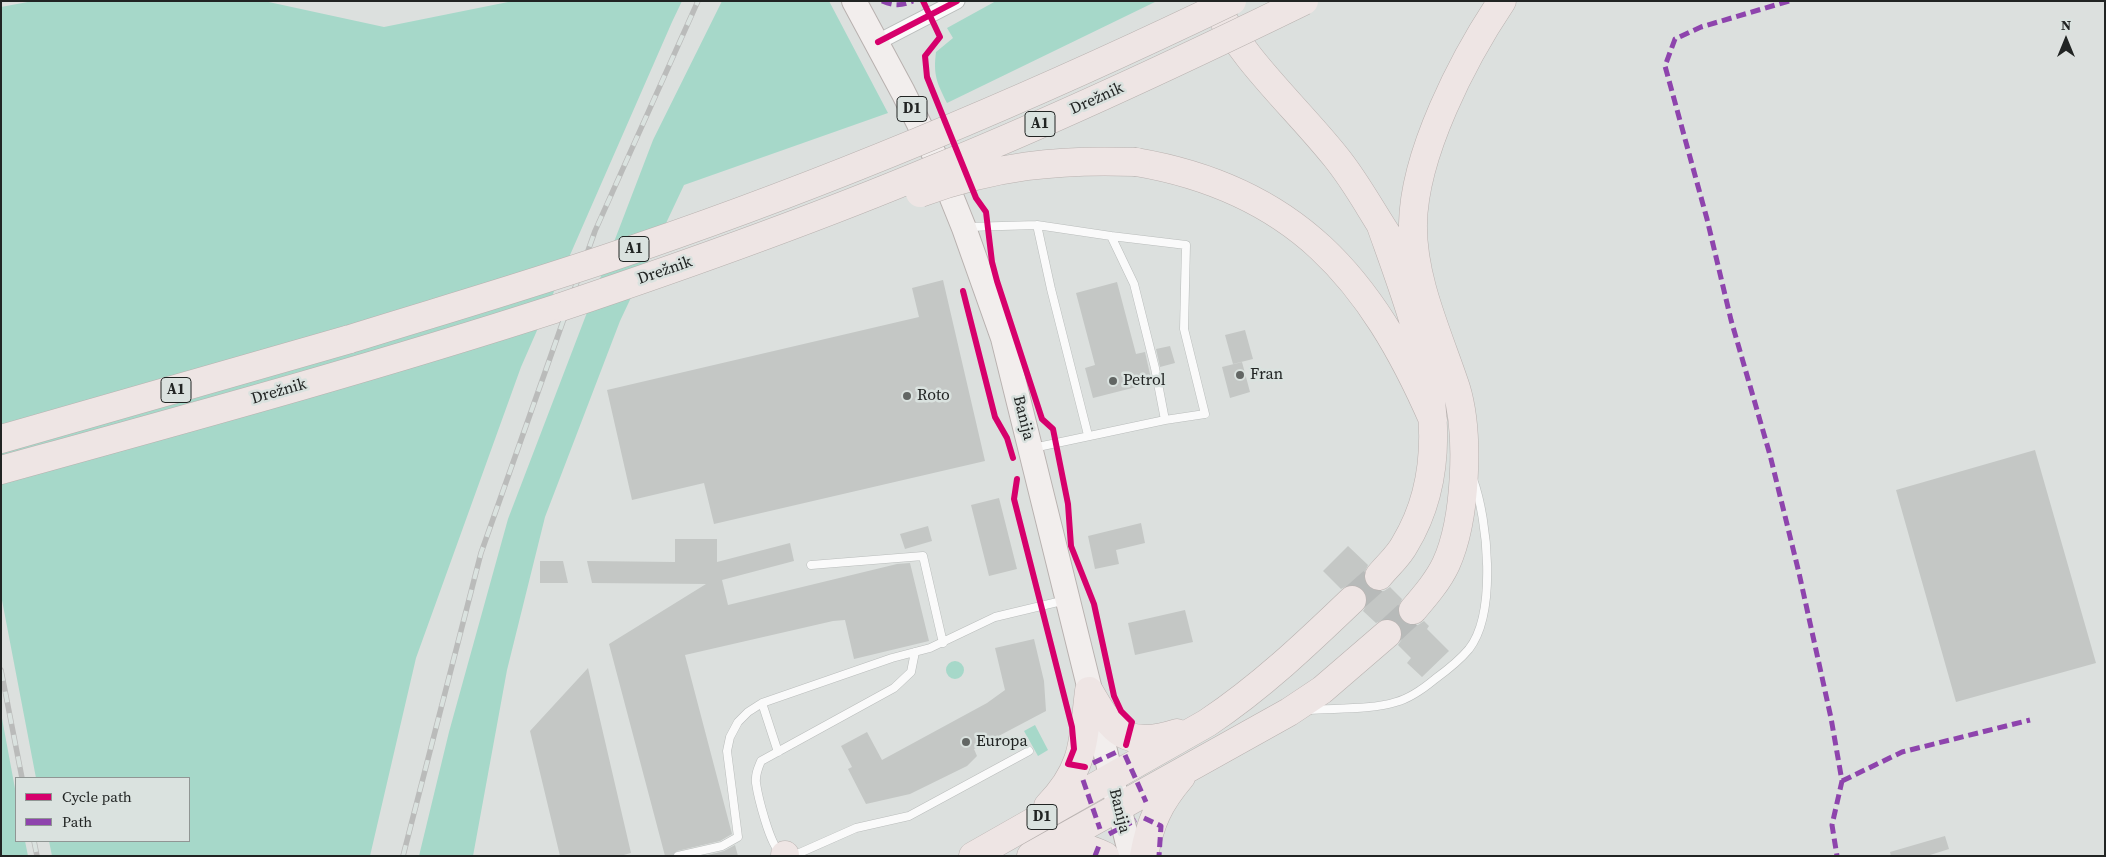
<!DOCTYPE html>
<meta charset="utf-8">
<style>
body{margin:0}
#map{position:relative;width:2106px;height:857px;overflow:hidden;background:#dce0de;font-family:"Source Serif 4",serif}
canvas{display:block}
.frame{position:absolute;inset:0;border:2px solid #212423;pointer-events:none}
.legend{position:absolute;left:15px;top:777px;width:175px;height:65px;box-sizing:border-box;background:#dae2df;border:1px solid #909694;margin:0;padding:6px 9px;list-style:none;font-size:15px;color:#212423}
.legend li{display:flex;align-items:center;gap:10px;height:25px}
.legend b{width:25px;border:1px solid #909694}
.north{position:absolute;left:2041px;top:15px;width:50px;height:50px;-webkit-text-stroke:4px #dae2df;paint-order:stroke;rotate:0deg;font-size:14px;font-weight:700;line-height:20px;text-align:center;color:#212423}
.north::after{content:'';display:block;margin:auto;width:18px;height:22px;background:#212423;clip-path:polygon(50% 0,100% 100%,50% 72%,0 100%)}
</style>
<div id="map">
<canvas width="2106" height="857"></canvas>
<div class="frame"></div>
<ul class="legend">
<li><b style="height:6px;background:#d6006c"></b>Cycle path</li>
<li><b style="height:6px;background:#8e44ad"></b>Path</li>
</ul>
<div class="north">N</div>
</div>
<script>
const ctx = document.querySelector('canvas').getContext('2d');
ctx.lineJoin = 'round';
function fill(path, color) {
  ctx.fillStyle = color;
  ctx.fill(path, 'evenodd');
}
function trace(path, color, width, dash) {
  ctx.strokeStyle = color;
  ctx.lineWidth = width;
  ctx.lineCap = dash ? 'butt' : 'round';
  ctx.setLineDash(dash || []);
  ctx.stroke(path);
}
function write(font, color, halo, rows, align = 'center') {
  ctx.font = font + ' "Source Serif 4",serif';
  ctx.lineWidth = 5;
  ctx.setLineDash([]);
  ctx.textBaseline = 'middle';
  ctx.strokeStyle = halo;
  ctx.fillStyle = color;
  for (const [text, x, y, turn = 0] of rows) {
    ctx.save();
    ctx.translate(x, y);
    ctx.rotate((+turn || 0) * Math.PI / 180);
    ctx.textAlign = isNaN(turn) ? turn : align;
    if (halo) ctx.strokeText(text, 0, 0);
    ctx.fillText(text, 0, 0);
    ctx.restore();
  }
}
fill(new Path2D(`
 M 33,1 L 264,1 L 384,27 L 513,1 L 682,1 L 672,22 L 521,367 L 416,658 L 370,856 L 52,856 L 49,841 L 189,841 L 189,778 L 36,778 L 1,595 L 1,7 Z
 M 722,1 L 829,1 L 888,113 L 684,185 L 620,321 L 545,517 L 507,670 L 473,856 L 419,856 L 449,732 L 508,519 L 653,140 Z
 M 996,1 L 1157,1 L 947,103 C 937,83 933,75 936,52 L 953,38 L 947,28 Z
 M946 670a9 9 0 1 1 18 0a9 9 0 1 1-18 0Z
 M 1,713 L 16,794 L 16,841 L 25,841 L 28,856 L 1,856 Z
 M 1035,725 L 1048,750 L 1038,756 L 1024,731 Z`), '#a6d8c9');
fill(new Path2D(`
 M 943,280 L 985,461 L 714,524 L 704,483 L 632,500 L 607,390 L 919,317 L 912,288 Z
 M 1117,282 L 1136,354 L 1145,352 L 1152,383 L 1093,398 L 1085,368 L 1095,365 L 1076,293 Z
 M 1245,330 L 1253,359 L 1233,364 L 1225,335 Z
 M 1170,346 L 1175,363 L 1160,367 L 1156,349 Z
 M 1242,362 L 1250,392 L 1230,398 L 1222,367 Z
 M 2035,450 L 2096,663 L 1956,702 L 1896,490 Z
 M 999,498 L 1017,569 L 989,576 L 971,505 Z
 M 1141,523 L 1145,543 L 1116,550 L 1119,564 L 1095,569 L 1088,536 Z
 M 928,526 L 932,541 L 905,549 L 900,534 Z
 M 675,539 L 717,539 L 717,562 L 790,543 L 794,561 L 722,580 L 728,605 L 897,564 L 910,563 L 929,641 L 854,659 L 845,620 L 833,621 L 685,655 L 732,834 L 720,841 L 677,851 L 673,856 L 665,856 L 609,644 L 706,584 L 592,583 L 587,561 L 675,562 Z
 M 1348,546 L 1368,565 L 1364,574 L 1365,582 L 1369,588 L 1377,591 L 1384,591 L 1390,587 L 1402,599 L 1398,608 L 1398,615 L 1403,622 L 1411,625 L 1418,625 L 1424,621 L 1429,626 L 1427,629 L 1449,651 L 1422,677 L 1407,663 L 1411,658 L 1398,645 L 1402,639 L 1402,632 L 1398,623 L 1392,619 L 1385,619 L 1376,623 L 1363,611 L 1367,604 L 1367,597 L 1363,589 L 1356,585 L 1349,585 L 1341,589 L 1323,571 Z
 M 540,561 L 563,561 L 568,583 L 540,583 Z
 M 1185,610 L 1193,642 L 1135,655 L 1128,623 Z
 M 1034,639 L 1044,681 L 1046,711 L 974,749 L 977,756 L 967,766 L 910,794 L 866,804 L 848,769 L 852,767 L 841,746 L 867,732 L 882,760 L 987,703 L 1005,690 L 995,648 Z
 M 588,668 L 631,853 L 620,856 L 560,856 L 530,731 Z
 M 1945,836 L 1949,849 L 1927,856 L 1891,856 L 1890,852 Z
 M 735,845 L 738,856 L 704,856 L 724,851 Z`), '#c4c7c5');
trace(new Path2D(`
 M 1352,600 L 1379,576
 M 1387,634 L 1413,610`), '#b7bab9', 28, [28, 14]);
const lane = new Path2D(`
 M 1037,225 L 1051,289 L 1088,435
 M 967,227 L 1037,225 L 1111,236 L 1134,284 L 1155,368 L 1165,420 L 1033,448
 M 1111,236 L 1186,245 L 1184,329 L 1205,414 L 1165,420
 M 811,565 L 923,556 L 943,643
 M 915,652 L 911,672 L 894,688 L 761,761 C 758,768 755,775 756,783 C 758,797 770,845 780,852 C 784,856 789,855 795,855 L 856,828 L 909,816 L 1029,751
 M 762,703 L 778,752
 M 1309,710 C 1334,708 1372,710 1396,702 C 1411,698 1423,689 1435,679 C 1446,671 1459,661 1469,649 C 1497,613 1488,520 1473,479
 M 678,856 L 722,846 L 738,837 L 727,751 L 730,737 L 738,722 L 748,712 L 762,703 L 892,658 L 930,648 L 995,617 L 1066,600`);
const street = new Path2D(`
 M 878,42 L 957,1`);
const primary = new Path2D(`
 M 854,1 L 903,92 L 935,156 L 964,228 L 1003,338 L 1131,856`);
const highway = new Path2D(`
 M 1213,1 C 1242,60 1294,105 1335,156 C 1358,184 1372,213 1392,242
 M 1136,162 C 1295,189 1371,278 1433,420
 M 1,439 L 350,339
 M 1,470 C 189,418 376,367 561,307
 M 1379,576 C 1387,566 1399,556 1405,544 C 1465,445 1416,325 1381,226
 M 1413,610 C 1425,596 1438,581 1446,564 C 1466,520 1470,434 1456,388 C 1439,336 1412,280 1413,224 C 1414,154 1463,59 1502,1
 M 1089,691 C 1113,733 1126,749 1177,733
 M 1048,806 C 1085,768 1083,741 1089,691
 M 1048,847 C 1069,845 1086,846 1105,856
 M 785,856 L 785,855
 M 973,856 L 1207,723 C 1261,687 1306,644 1352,600
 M 1031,856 L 1289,712 L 1322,690 L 1387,634
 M 1144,856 C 1150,822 1159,803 1181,777`);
trace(lane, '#b9bcbb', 9);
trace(street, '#b9bcbb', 17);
trace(primary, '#b8b1af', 26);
trace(highway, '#b8b1af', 29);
trace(lane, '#fafafa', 8);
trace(street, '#fafafa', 15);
trace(primary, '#f2eeed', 24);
trace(highway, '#eee5e4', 28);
const rail = new Path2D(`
 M 1,670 L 22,778
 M 34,841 L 37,856
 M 403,856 L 481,553 L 595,231 L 698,1`);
trace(rail, '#babbba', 5.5);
trace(rail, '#dae2df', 4, [11]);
const highwayBridge = new Path2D(`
 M 920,193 C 995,166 1057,159 1136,162
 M 561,307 C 686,265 810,221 932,170 C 1058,119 1181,61 1304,1
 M 350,339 C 446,309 544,281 640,247 C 842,178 1039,94 1232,1`);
trace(highwayBridge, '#b8b1af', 29, []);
trace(highwayBridge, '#eee5e4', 28);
trace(new Path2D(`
 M 882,1 C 894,6 901,6 913,1
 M 1789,1 L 1701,27 L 1675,39 L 1665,66 L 1707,219 L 1731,320 L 1770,455 L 1799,573 L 1831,718 L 1842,781 L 1832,825 L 1837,856
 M 1125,755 L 1146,802
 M 1093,763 L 1119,751
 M 1083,780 L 1100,829
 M 1842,781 L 1902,752 L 2030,720
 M 1144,818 L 1161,826 L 1159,856
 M 1109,834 L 1136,820
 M 1095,856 L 1100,843`), '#8e44ad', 5, [10, 5]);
trace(new Path2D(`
 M 923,1 L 940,37 L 925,56 L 927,77 L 976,198 L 986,212 L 992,262 L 997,281 L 1042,419 L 1053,429 L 1068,504 L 1071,546 L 1094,604 L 1114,696 L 1121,711 L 1132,722 L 1126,745
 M 878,42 L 957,1
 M 963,291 L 995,417 L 1007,438 L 1013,458
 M 1017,479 L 1014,499 L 1072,727 L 1074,749 L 1068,764 L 1085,767`), '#d6006c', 6);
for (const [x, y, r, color] of [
 [1240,375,5,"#626664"],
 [1113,381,5,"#626664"],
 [907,396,5,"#626664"],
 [966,742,5,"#626664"]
]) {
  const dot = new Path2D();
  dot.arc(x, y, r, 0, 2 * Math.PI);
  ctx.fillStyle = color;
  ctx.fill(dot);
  trace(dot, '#dae2df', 2);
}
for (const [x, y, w] of [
 [912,109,30],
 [1040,124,30],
 [634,249,30],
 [176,390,30],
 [1042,817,30]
]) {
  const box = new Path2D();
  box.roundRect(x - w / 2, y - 12.5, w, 25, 4);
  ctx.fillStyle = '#dae2df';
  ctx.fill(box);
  trace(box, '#212423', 1);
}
write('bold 15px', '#212423', null, [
 ["D1",912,109],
 ["A1",1040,124],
 ["A1",634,249],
 ["A1",176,390],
 ["D1",1042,817]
]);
write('16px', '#212423', '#dae2df', [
 ["Drežnik",1097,99,-24],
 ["Drežnik",665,271,-19],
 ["Drežnik",279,392,-16],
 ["Banija",1023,418,76],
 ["Banija",1119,811,76]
]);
write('16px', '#212423', '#dae2df', [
 ["Fran",1250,375],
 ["Petrol",1123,381],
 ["Roto",917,396],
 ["Europa",976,742]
], 'left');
</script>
